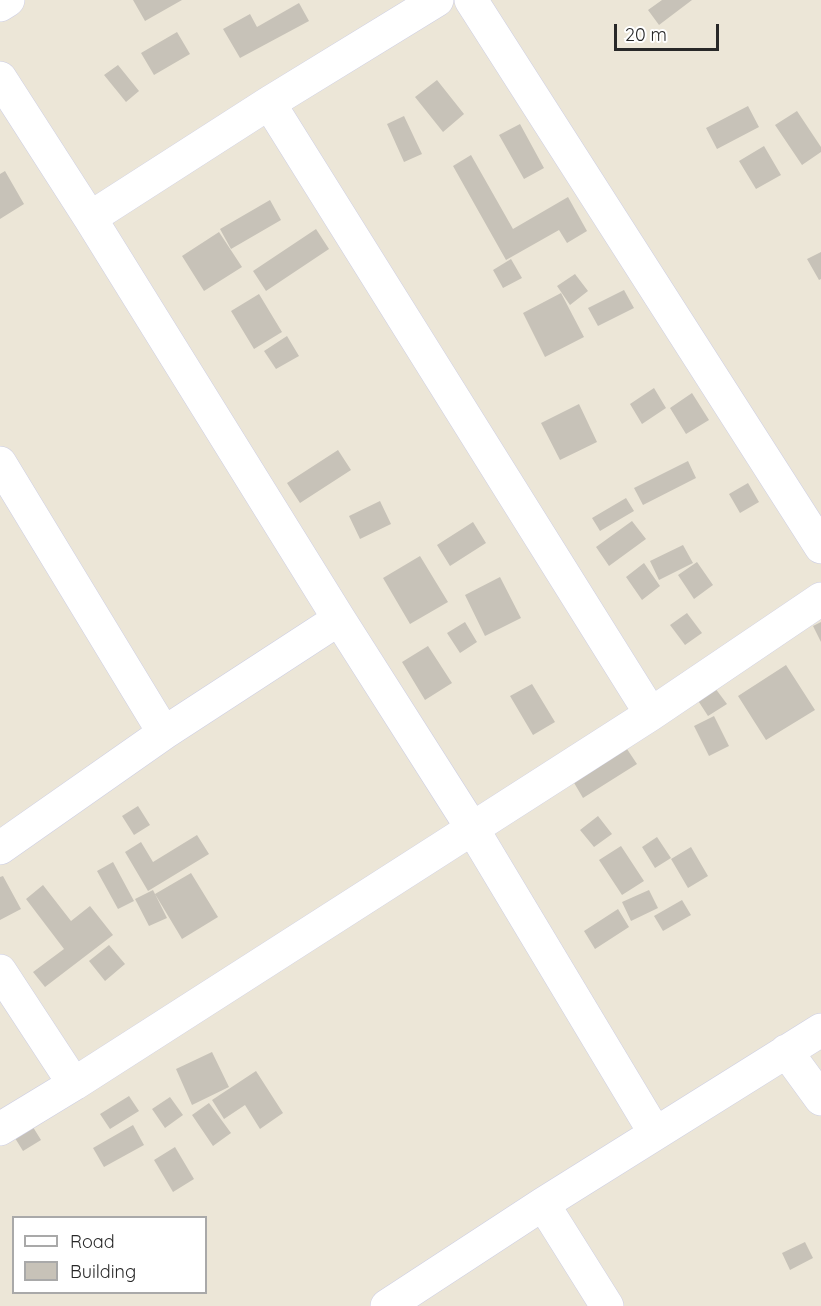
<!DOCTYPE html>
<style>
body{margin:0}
#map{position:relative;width:821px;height:1306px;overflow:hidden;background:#ece6d7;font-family:Quicksand,sans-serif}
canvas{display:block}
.legend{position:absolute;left:12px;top:1216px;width:195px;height:78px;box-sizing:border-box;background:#fff;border:2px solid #a9a9a9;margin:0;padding:8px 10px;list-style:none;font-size:18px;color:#282828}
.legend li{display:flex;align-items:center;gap:12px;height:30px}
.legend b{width:30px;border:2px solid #a9a9a9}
.scale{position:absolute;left:614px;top:24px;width:105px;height:27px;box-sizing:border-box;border:3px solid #282828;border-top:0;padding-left:8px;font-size:18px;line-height:21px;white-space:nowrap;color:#282828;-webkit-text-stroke:4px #fff;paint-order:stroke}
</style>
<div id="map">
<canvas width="821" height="1306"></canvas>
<ul class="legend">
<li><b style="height:8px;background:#fff"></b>Road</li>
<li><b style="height:16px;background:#c7c2b8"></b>Building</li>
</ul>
<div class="scale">20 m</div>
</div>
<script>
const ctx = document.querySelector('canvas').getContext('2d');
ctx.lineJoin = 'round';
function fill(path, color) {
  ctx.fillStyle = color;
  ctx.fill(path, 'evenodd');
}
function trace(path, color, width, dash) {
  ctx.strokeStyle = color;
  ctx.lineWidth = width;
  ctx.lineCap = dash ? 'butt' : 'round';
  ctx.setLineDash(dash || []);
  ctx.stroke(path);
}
fill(new Path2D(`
 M 133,0 L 182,0 L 145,21 Z
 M 662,0 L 692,0 L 659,25 L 648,10 Z
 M 299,3 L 309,21 L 240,58 L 223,29 L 250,14 L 257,27 Z
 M 177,32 L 190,54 L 154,75 L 141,53 Z
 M 118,65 L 139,91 L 126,102 L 104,75 Z
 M 437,80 L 464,114 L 443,132 L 415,97 Z
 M 748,106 L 759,127 L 717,149 L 706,128 Z
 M 797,111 L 821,147 L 821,152 L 802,165 L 775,125 Z
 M 404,116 L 422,154 L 404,162 L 387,124 Z
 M 520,124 L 544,168 L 524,179 L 499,135 Z
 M 764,146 L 781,175 L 756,189 L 739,161 Z
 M 471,155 L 513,229 L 568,197 L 587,231 L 567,243 L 559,230 L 506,260 L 453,166 Z
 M 5,171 L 24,204 L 0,219 L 0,174 Z
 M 270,200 L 281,220 L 231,249 L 220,229 Z
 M 316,229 L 329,249 L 266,291 L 253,271 Z
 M 219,232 L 242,267 L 204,291 L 182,256 Z
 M 821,252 L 821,279 L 819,280 L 807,259 Z
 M 511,259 L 522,278 L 503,288 L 493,270 Z
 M 575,274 L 588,291 L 570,305 L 557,286 Z
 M 624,290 L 634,308 L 598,326 L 588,308 Z
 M 561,293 L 584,337 L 545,357 L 523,313 Z
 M 259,294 L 282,332 L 254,349 L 231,311 Z
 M 287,336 L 299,356 L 276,369 L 264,351 Z
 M 654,388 L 666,408 L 642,424 L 630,404 Z
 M 692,393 L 709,420 L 686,434 L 670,408 Z
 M 579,404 L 597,442 L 560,460 L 541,423 Z
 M 338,450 L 351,470 L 300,503 L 287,483 Z
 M 688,461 L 696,478 L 643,505 L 634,488 Z
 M 748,483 L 759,502 L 740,513 L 729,494 Z
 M 626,498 L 634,511 L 600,531 L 592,518 Z
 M 380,501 L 391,524 L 360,539 L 349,516 Z
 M 632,521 L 646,539 L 609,566 L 596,547 Z
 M 473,522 L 486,543 L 450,566 L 437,545 Z
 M 683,545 L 693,563 L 659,580 L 650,561 Z
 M 420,556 L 448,602 L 410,624 L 383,578 Z
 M 697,562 L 713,585 L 694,599 L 678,575 Z
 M 644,563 L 660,586 L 642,600 L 626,577 Z
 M 500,577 L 521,618 L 485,636 L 465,595 Z
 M 687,613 L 702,633 L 685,645 L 670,625 Z
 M 465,622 L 477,642 L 460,653 L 447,633 Z
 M 821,622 L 821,642 L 813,626 Z
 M 428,646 L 452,683 L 425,700 L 402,662 Z
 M 786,665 L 815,710 L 766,740 L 738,696 Z
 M 532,684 L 555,722 L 533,735 L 510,696 Z
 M 715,688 L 727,704 L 708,716 L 697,699 Z
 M 714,716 L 729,746 L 709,756 L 694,726 Z
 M 623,743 L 637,764 L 583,798 L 570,776 Z
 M 138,806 L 150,825 L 134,835 L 122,816 Z
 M 598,816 L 612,834 L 594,847 L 580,830 Z
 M 197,835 L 209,854 L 148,891 L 125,852 L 141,842 L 153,862 Z
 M 657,837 L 671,858 L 655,868 L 642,847 Z
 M 621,846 L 644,881 L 622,895 L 599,860 Z
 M 691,847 L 708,876 L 688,888 L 671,859 Z
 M 113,862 L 134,901 L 118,909 L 97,871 Z
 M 191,873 L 218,917 L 182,939 L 155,894 Z
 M 3,876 L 21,909 L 0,920 L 0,877 Z
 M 43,885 L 71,921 L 90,906 L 113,935 L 45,987 L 33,972 L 64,949 L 26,899 Z
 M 153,890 L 167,918 L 149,926 L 135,899 Z
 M 649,890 L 658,908 L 631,921 L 622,902 Z
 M 682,900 L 691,915 L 663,931 L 654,916 Z
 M 618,909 L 629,927 L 595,949 L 584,931 Z
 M 109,945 L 125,964 L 105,981 L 89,961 Z
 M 212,1052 L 229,1087 L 192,1105 L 176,1069 Z
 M 256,1071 L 283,1113 L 260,1129 L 245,1105 L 224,1119 L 212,1100 Z
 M 129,1096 L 139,1111 L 110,1129 L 100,1114 Z
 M 170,1097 L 183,1115 L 165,1128 L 152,1109 Z
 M 209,1103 L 231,1133 L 213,1146 L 192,1115 Z
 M 28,1119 L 41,1140 L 23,1151 L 10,1130 Z
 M 133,1125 L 144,1145 L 104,1167 L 93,1148 Z
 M 175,1147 L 194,1179 L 173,1192 L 154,1160 Z
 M 805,1242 L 813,1258 L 790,1270 L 782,1253 Z`), '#c7c2b8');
const minor = new Path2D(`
 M 471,0 L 821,547
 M 0,5 L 8,0
 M 0,78 L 90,218 L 339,619 L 472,828 L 655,1133
 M 269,103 L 651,714
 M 90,218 L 269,103 L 437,0
 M 0,463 L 164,733
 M 0,848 L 164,733 L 339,619
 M 0,971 L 74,1084
 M 786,1051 L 821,1099
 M 0,1129 L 74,1084 L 651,714 L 821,599
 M 543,1204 L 607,1306
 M 387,1306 L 543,1204 L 821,1030`);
trace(minor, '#cdcee3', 34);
trace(minor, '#fff', 33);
</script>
